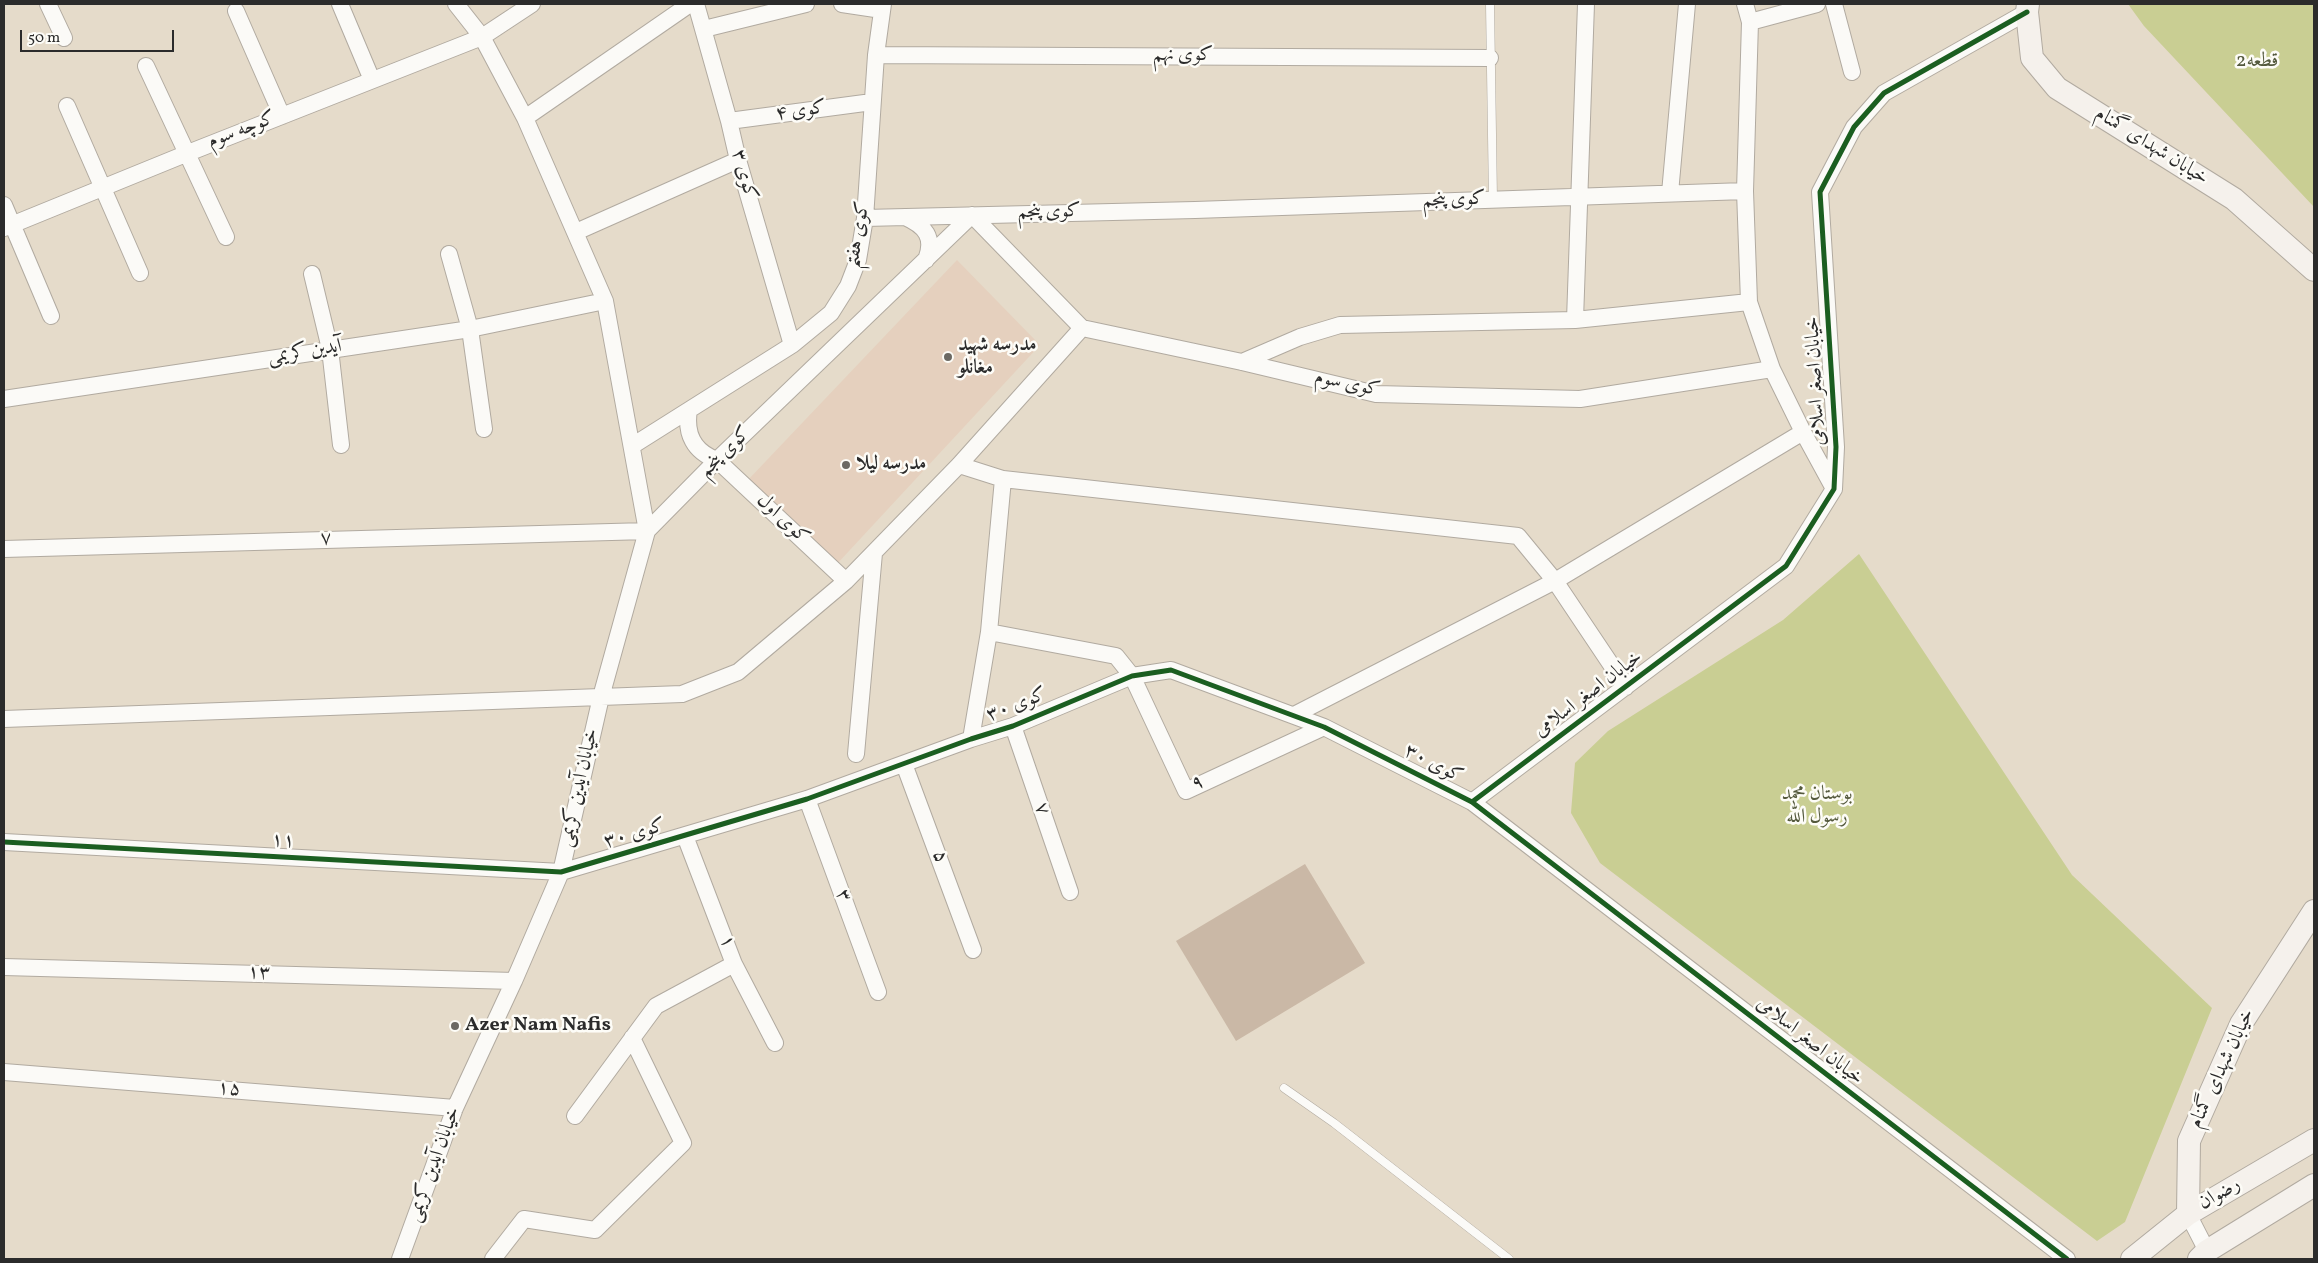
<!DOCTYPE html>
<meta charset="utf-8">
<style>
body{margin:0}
#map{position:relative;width:2318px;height:1263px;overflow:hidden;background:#e5dbca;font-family:Vollkorn,serif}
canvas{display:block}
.frame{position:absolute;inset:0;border:5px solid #2b2b2b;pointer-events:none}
.scale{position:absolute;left:20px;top:30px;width:154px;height:22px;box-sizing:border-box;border:2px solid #2b2b2b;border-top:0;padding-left:6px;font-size:15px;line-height:18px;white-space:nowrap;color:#2b2b2b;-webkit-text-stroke:4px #fdfcf7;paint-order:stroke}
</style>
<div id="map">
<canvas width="2318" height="1263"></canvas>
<div class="frame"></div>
<div class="scale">50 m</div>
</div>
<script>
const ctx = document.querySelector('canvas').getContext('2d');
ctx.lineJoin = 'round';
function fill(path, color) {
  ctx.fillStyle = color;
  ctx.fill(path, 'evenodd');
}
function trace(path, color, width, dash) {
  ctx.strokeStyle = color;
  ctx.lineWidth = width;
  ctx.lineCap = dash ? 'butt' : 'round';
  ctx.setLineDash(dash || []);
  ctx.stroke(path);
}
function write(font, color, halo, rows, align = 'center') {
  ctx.font = font + ' Vollkorn,Amiri,serif';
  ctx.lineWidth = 5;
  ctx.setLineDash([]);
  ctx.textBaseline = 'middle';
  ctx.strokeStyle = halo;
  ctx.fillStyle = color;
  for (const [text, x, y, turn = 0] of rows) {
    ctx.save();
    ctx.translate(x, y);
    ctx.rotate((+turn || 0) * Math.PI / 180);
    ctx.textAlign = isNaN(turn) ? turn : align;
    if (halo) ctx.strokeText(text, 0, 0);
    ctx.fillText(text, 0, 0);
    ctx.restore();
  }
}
fill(new Path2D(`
 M 957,260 L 1040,345 L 836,565 L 747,481 Z`), '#e5d0be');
fill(new Path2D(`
 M 2128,4 L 2314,4 L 2314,207 L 2144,26 Z
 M 1859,554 L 2072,875 L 2212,1008 L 2125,1222 L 2097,1241 L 1600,863 L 1571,813 L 1575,763 L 1608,731 L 1783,620 Z`), '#c9ce93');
fill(new Path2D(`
 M 1305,864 L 1365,963 L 1236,1041 L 1176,941 Z`), '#cab8a6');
const lane = new Path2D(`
 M 1490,4 L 1493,200
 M 1284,1088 L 1334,1123 L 1509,1259`);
const street = new Path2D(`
 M 48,4 L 64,38
 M 340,4 L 372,80
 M 696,4 L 729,121 L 738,160 L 792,345
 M 842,4 L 882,10
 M 1745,4 L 1750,22 L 1817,4
 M 1834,4 L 1852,72
 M 236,11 L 282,116
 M 2027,12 L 1884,93 L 1854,127 L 1820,192 L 1836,447 L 1834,489 L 1786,566 L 1472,802 L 2067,1259
 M 704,29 L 806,4
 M 876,55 L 1490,58
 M 146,66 L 226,237
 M 67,106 L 140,273
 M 525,118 L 690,4
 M 729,121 L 872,102
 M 1670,193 L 1687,4
 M 4,205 L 51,316
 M 972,215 L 1082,328 L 1242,362 L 1376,394 L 1580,399 L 1772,369
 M 905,217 C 925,226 935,237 926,260
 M 865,218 L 1195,210 L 1745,191
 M 4,228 L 188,153 L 482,37 L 532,4
 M 576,232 L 738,160
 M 449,254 L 470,329 L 484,429
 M 312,274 L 330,349 L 341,445
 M 1575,320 L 1586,4
 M 1242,362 L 1300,337 L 1340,325 L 1575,320 L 1749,302 L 1745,191 L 1750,22
 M 4,399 L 470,329 L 605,301
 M 689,410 C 685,434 694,452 717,460 L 846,581
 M 1803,432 L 1833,487
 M 632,446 L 792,345 L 831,313 L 848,286 L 858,260 L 865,218 L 876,55 L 883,4
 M 959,465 L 1003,479 L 989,632 L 971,739
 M 1003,479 L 1518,536 L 1555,581 L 1626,687
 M 647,531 L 717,460 L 972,215
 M 4,549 L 647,531
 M 989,632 L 1116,656 L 1132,676 L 1186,791 L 1324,727
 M 1294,715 L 1555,581 L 1803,432 L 1772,369 L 1749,302
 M 4,719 L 682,694 L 738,672 L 846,581 L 959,465 L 1082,328
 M 1013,726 L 1070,892
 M 856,754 L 874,553
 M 904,764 L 973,950
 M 807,799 L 878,992
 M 685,836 L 734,964 L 775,1043
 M 4,842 L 561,872 L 807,799 L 971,739 L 1013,726 L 1132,676 L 1171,670 L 1324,727 L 1472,802
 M 4,967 L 514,981
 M 4,1072 L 455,1108
 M 575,1116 L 656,1006 L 734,964
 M 2188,1214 L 2207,1251
 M 400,1259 L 455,1108 L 514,981 L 561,872 L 601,697 L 647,531 L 605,301 L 525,118 L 482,37 L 456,4
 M 493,1259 L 524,1219 L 595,1230 L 683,1143 L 632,1038`);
const secondary = new Path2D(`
 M 2028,4 L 2027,12 L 2032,58 L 2057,88 L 2234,199 L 2314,270
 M 2188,1214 L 2189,1141 L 2241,1024 L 2314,911
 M 2132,1259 L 2188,1214 L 2314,1140
 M 2199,1259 L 2207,1251 L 2314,1185`);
trace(lane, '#b1aaa0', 9);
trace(street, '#b1aaa0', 18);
trace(secondary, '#b1aaa0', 24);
trace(lane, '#fbfaf7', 8);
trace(street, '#fbfaf7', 16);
trace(secondary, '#f5f1ec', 22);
trace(new Path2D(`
 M 2027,12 L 1884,93 L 1854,127 L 1820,192 L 1836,447 L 1834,489 L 1786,566 L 1472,802 L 2067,1259
 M 4,842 L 561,872 L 807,799 L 971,739 L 1013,726 L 1132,676 L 1171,670 L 1324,727 L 1472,802`), '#1b5e20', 5);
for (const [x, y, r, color] of [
 [948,357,5,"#6c6963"],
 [846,465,5,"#6c6963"],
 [455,1026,5,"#6c6963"]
]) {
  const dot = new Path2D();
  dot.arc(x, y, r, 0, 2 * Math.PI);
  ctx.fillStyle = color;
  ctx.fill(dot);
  trace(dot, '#fdfcf7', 2);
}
write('20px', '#2b2b2b', '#fdfcf7', [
 ["کوی نهم",1183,56],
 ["کوی ۴",801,112,-8],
 ["کوچه سوم",242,131,-21],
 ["خیابان شهدای گمنام",2151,147,32],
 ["کوی ۳",743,175,75],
 ["کوی پنجم",1454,201,-2],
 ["کوی پنجم",1049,213,-1],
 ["کوی هفتم",859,235,-80],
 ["آیدین کریمی",305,353,-9],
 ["خیابان اصغر اسلامی",1817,381,-93],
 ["کوی سوم",1347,385,12],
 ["کوی پنجم",726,453,-44],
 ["کوی اول",782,520,43],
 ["۷",326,540,-2],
 ["خیابان اصغر اسلامی",1589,695,-37],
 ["کوی ۳۰",1017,706,-21],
 ["کوی ۳۰",1433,765,27],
 ["۹",1198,784,-18],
 ["خیابان آیدین کریمی",580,788,-77],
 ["۷",1041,809,71],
 ["کوی ۳۰",635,835,-16],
 ["۱۱",283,842,3],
 ["۵",939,857,70],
 ["۳",842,896,70],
 ["۱",726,942,69],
 ["۱۳",259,974,2],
 ["خیابان اصغر اسلامی",1809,1042,38],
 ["خیابان شهدای گمنام",2223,1069,-65],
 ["۱۵",229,1090,5],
 ["خیابان آیدین کریمی",435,1165,-70],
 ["رضوان",2220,1195,-30]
]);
write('20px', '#54593d', '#fdfcf7', [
 ["قطعه2",2257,62],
 ["بوستان محمد",1817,795],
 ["رسول الله",1817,818]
]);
write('bold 20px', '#2b2b2b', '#fdfcf7', [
 ["مدرسه شهید",958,346],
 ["مغانلو",958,369],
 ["مدرسه لیلا",856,465],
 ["Azer Nam Nafis",465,1026]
], 'left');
</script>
